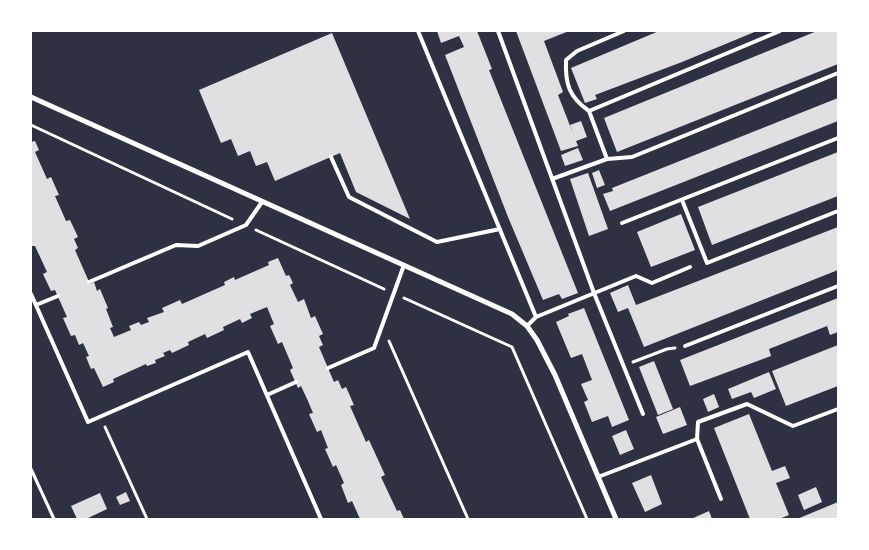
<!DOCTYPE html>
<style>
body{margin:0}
#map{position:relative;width:869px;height:550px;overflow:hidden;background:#2d3142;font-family:"Golos Text",sans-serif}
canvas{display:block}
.frame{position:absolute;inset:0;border:32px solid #fff;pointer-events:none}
</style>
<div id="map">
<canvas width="869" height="550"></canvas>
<div class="frame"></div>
</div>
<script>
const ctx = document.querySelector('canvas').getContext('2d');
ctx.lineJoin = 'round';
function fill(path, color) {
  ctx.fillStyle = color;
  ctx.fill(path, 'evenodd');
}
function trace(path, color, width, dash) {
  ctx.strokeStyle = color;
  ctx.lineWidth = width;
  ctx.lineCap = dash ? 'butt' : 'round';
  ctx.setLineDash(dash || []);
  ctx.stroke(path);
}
fill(new Path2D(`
 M 437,31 L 477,31 L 492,69 L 489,70 L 578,293 L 562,299 L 559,294 L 543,300 L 508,217 L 445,55 L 464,47 L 459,36 L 441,43 Z
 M 516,31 L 569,31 L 544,41 L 563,92 L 558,95 L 578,146 L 561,151 Z
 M 659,31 L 757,31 L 682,62 L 595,95 L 597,99 L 585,103 L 571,68 Z
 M 817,31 L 838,31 L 838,64 L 617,152 L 604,118 Z
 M 332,33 L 410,219 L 356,192 L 340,153 L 275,181 L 267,162 L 256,166 L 250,151 L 238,156 L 231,139 L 221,143 L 199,90 Z
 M 838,98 L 838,121 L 610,211 L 603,194 L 613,191 L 612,188 Z
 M 581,121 L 587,137 L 576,141 L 570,125 Z
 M 35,141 L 39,150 L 35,152 L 47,179 L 51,177 L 59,195 L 55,196 L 66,221 L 70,220 L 78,237 L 74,239 L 78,248 L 75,250 L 90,284 L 94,282 L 97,291 L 100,289 L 108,308 L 106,309 L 113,327 L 110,328 L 114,337 L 131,330 L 129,326 L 139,322 L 141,325 L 149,322 L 147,318 L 164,312 L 162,308 L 180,300 L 182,304 L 225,285 L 224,282 L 234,277 L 235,280 L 269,265 L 268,262 L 278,258 L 286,276 L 289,275 L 293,283 L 290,285 L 298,302 L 304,299 L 311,318 L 315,316 L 323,334 L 319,336 L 323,345 L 319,347 L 334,382 L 338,380 L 342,389 L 346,387 L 354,405 L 350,406 L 366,442 L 369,440 L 385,475 L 381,477 L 397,511 L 400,510 L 404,519 L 360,519 L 352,501 L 348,503 L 341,485 L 344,483 L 336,465 L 333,467 L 325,449 L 328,448 L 321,430 L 317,432 L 309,414 L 313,413 L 308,401 L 301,386 L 298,388 L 290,370 L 293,368 L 282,342 L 278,344 L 270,326 L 274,324 L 267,307 L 250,314 L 252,318 L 242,323 L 240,319 L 223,327 L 224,330 L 207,338 L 205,334 L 188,342 L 189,345 L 172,353 L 170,350 L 163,353 L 165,356 L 155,360 L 156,363 L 147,366 L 146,364 L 113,379 L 114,382 L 103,387 L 94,368 L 91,369 L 86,357 L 89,356 L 83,343 L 79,345 L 75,335 L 71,336 L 63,318 L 67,317 L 55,290 L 51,291 L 43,274 L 47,272 L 35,246 L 31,246 L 31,142 Z
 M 578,148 L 583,160 L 565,166 L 561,155 Z
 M 838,152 L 838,196 L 712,245 L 698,207 Z
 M 599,170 L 605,185 L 597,188 L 592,173 Z
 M 588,173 L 608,229 L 589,236 L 570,179 Z
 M 681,214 L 695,250 L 651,267 L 637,232 Z
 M 838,227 L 838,270 L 644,347 L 628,308 L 618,312 L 610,293 L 628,285 L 636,305 Z
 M 838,298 L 838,332 L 830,335 L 827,326 L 769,349 L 771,356 L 690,386 L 680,360 Z
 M 584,308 L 629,420 L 612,427 L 608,416 L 592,422 L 584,402 L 588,400 L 581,384 L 592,380 L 582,354 L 571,358 L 556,322 L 569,316 L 568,314 Z
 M 838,345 L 838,386 L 786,406 L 772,371 Z
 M 654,361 L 673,409 L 658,415 L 639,367 Z
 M 769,372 L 776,389 L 754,398 L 751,392 L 732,399 L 728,389 Z
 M 714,394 L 719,407 L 708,412 L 703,399 Z
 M 680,407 L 687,425 L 663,434 L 656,417 Z
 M 749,414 L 772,471 L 785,466 L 790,478 L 776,483 L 789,515 L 779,519 L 750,519 L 714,428 Z
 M 626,430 L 634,449 L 620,455 L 612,436 Z
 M 651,475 L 662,504 L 645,512 L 632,483 Z
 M 816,487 L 822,502 L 804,510 L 798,495 Z
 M 126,492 L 130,501 L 120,505 L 116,497 Z
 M 100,493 L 107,509 L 86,519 L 77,519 L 71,506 Z
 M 838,502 L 838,519 L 797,519 Z
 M 709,511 L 712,519 L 691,519 Z`), '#e0e0e3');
trace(new Path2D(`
 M 31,125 L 232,219
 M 256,230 L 384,289
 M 404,298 L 512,347 L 587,519
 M 389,341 L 468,519
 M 633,362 L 667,349 L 675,348
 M 105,427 L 147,519
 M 31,469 L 54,519`), '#fff', 3);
trace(new Path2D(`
 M 418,31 L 536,317
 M 498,31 L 594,293 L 643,414
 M 589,111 C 569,97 565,84 566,60 L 577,51 L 624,31
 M 331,157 L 349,197 L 437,242 L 500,229
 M 607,159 L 589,111 L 780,31
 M 552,179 L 607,159 L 632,157 L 838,73
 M 682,200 L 707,263 L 838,211
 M 622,223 L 838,138
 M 89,282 L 176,245 L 198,246 L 246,225 L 262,202
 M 31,294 L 88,422 L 248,352 L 321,519
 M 36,305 L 58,296
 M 527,326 L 536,317 L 636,276 L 652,283 L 690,267
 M 685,346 L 838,286
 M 328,368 L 374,348 L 404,265
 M 267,395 L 296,382
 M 697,439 L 721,499
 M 598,477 L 697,439 L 698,422 L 747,404 L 793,426 L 838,409`), '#fff', 4);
trace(new Path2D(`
 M 31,97 L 512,314 L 527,326 L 537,340 L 555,375 L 616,519`), '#fff', 5);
</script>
